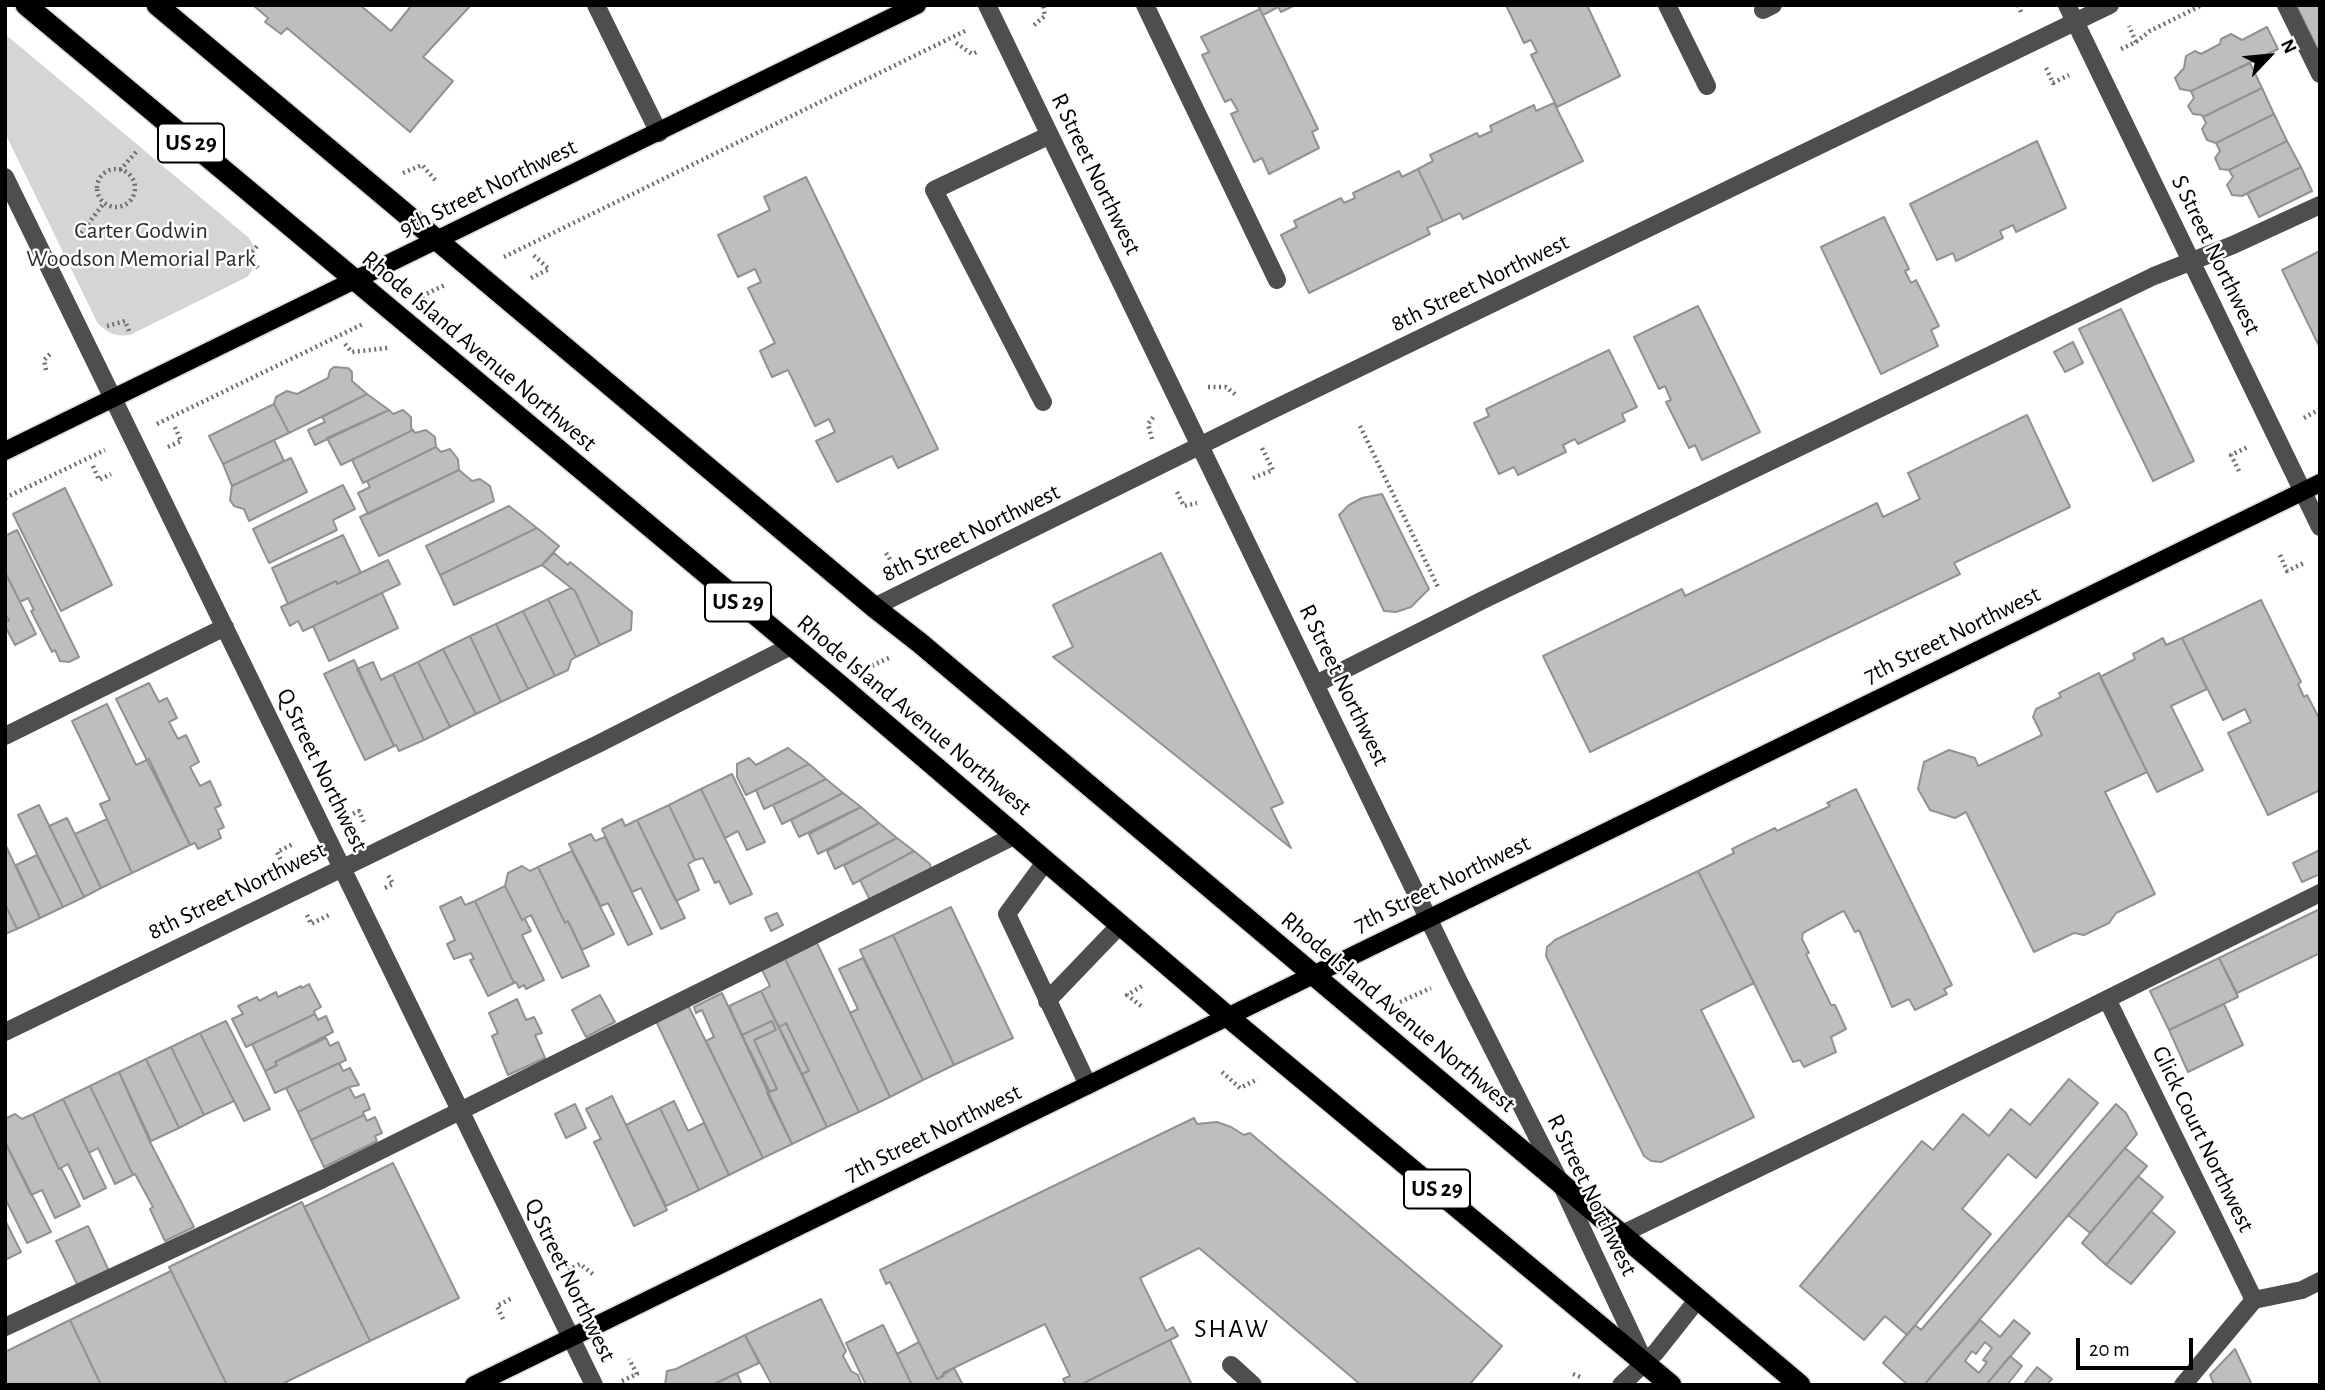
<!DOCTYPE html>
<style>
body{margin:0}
#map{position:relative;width:2325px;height:1390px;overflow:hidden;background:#fff;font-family:"Alegreya Sans",sans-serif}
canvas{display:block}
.frame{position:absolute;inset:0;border:7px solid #000;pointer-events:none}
.north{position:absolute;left:2234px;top:21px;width:70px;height:70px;-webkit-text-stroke:5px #fff;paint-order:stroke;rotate:64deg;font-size:19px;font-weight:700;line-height:28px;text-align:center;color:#000}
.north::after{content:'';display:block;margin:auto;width:24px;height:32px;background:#000;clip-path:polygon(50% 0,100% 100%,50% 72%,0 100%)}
.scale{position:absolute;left:2076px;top:1338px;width:117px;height:32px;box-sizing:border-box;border:4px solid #000;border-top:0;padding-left:9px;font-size:21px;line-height:24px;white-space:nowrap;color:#000;-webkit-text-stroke:5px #fff;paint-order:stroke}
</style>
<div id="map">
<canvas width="2325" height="1390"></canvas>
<div class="frame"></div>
<div class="north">N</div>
<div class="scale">20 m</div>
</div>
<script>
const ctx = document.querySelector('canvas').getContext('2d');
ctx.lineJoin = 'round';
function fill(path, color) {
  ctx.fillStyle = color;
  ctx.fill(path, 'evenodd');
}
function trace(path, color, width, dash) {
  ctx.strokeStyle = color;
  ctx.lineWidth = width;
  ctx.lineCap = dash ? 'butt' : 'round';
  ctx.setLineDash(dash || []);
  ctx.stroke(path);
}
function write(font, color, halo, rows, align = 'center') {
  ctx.font = font + ' "Alegreya Sans",sans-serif';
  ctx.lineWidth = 5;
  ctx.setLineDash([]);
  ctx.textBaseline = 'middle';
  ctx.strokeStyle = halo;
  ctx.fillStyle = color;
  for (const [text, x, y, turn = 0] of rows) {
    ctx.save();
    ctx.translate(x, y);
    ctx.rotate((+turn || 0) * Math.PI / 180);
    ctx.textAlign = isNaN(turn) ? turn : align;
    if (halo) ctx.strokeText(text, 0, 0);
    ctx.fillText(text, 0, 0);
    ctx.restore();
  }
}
fill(new Path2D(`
 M 5,34 L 249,238 C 259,252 258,265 247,277 L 130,335 C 116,337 106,333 97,322 L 5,133 Z`), '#d5d5d5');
const building = new Path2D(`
 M 253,5 L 360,5 L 391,31 L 412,5 L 471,5 L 423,57 L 453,81 L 410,132 L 287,28 L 281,34 L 265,22 L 268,18 Z
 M 1258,5 L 1295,5 L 1281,12 L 1278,7 L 1263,15 Z
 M 1506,5 L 1587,5 L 1620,76 L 1557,107 L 1531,55 L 1537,52 L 1531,40 L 1524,43 Z
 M 2301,5 L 2320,5 L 2320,54 L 2297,7 Z
 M 1260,9 L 1318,129 L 1312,132 L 1319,148 L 1269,174 L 1262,158 L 1254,162 L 1231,114 L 1238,111 L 1231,99 L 1225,102 L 1202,55 L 1209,52 L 1201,37 Z
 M 2267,27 L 2278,49 L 2191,91 L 2180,89 L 2175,78 L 2184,68 L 2186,56 L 2195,51 L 2201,54 L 2220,44 L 2221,39 L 2231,34 L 2242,40 Z
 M 2250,63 L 2262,88 L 2203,117 L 2202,115 L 2193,114 L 2188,106 L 2194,98 L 2191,91 Z
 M 2262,88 L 2274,114 L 2216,143 L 2207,140 L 2202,129 L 2206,123 L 2203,117 Z
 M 1554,103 L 1583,161 L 1463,219 L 1460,213 L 1443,221 L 1418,169 L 1433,161 L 1430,155 L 1477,133 L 1479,137 L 1492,131 L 1490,126 L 1534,105 L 1536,111 Z
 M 2274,114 L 2287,141 L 2229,170 L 2220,169 L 2215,158 L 2220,151 L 2216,143 Z
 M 2037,141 L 2066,208 L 2016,232 L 2013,225 L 2000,231 L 2003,238 L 1956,261 L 1953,253 L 1937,260 L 1910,204 Z
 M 2287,141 L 2301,167 L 2242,196 L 2232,195 L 2227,185 L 2233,177 L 2229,170 Z
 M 2301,167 L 2312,191 L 2259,217 L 2247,193 Z
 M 1418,169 L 1443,221 L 1427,228 L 1430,234 L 1309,293 L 1281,235 L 1297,227 L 1294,221 L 1341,198 L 1344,203 L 1355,198 L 1353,193 L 1399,171 L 1402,177 Z
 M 806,177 L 938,449 L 898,468 L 892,456 L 837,482 L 816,441 L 835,432 L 829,419 L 815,426 L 788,370 L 772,377 L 760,351 L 775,343 L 748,288 L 761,282 L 755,269 L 738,277 L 718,235 L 770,210 L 764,197 Z
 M 1884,217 L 1909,269 L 1905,271 L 1911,283 L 1916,280 L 1939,326 L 1931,330 L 1938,346 L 1881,374 L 1821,247 Z
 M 2320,251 L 2320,348 L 2282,270 Z
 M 1698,306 L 1760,432 L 1702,460 L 1695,445 L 1689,448 L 1666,402 L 1671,400 L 1665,386 L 1659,389 L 1634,337 Z
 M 2121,309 L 2194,461 L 2153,481 L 2079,329 Z
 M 2073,342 L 2083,363 L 2065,372 L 2054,352 Z
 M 1609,350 L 1637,407 L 1622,414 L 1625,421 L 1578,444 L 1575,439 L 1563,445 L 1566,452 L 1518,475 L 1514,467 L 1499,474 L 1474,423 L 1489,416 L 1486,409 Z
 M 334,367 L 348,368 L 352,372 L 352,381 L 367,394 L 289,433 L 274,404 L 276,397 L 287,391 L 297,394 L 328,378 L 330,370 Z
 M 367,394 L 389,410 L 315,445 L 308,430 L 325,422 L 322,417 Z
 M 274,404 L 289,433 L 223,464 L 209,436 Z
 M 389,410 L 393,414 L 403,410 L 411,417 L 411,428 L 413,430 L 341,465 L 327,438 Z
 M 2027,415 L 2070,507 L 1954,563 L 1960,574 L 1590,752 L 1543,656 L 1682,589 L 1685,596 L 1877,503 L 1883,517 L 1920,499 L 1908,473 Z
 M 413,430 L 415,433 L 426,430 L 435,437 L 436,447 L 363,483 L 352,460 Z
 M 274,440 L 284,461 L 232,486 L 223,464 Z
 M 436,447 L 441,452 L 450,449 L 458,459 L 459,470 L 368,514 L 358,493 L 370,487 L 367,481 Z
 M 291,458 L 307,492 L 249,521 L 244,509 L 234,506 L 230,500 L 232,486 Z
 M 459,470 L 472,481 L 480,479 L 490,486 L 494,501 L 379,556 L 360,517 Z
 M 343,485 L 355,509 L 333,520 L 337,530 L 269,563 L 253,529 Z
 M 65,488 L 112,585 L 61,611 L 13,514 Z
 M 1382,494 L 1429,589 L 1411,607 L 1396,612 L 1384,611 L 1339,515 L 1349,505 L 1362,498 Z
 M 509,506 L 537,528 L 440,575 L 426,546 Z
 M 537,528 L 559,546 L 542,565 L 454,605 L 440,575 Z
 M 17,530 L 79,657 L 69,662 L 60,661 L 55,650 L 52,652 L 31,611 L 34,610 L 28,598 L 20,602 L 5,572 L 5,536 Z
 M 343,535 L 361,573 L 337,584 L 336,581 L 288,604 L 272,568 Z
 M 554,553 L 568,565 L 570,562 L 632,612 L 631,630 L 600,645 L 575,591 L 542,565 Z
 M 1161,553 L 1283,803 L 1271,808 L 1291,848 L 1053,657 L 1073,647 L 1053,605 Z
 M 388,560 L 400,584 L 303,631 L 298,621 L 290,626 L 281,607 L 336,581 L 337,584 Z
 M 5,572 L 36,634 L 15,645 L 5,626 L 5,622 L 9,620 L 5,614 Z
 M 571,588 L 575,591 L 600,645 L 576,657 L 548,599 Z
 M 382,593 L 398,628 L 329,661 L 313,626 Z
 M 548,599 L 576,657 L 571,660 L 568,670 L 555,676 L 523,611 Z
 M 2261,600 L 2301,682 L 2298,684 L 2304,697 L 2307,695 L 2320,720 L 2320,790 L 2268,815 L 2228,733 L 2251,722 L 2245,709 L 2223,720 L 2182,638 Z
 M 523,611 L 555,676 L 528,689 L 496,624 Z
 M 496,624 L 528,689 L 501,702 L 470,636 Z
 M 470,636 L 501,702 L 476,714 L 443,649 Z
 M 2163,638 L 2166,645 L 2182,638 L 2207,689 L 2171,706 L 2203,770 L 2157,792 L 2100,677 L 2135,659 L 2133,654 Z
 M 443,649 L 476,714 L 450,727 L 418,662 Z
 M 354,660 L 394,746 L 365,760 L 324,674 Z
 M 373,662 L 381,680 L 393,674 L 424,740 L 399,751 L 396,745 L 394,746 L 357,669 Z
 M 418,662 L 450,727 L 424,740 L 393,674 Z
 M 2099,673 L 2147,772 L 2105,792 L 2155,894 L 2116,913 L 2109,923 L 2084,935 L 2074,933 L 2034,952 L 1966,812 L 1955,818 L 1930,810 L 1918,789 L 1924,762 L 1949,750 L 1975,758 L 1978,766 L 2042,735 L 2033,717 L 2036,709 L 2061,697 L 2059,693 Z
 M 149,683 L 159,702 L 167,698 L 177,718 L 169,722 L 178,739 L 186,735 L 199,762 L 190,767 L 200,786 L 210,781 L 221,805 L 215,808 L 224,827 L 218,830 L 221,838 L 198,849 L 195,843 L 190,845 L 116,699 Z
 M 107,704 L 136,765 L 149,759 L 190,845 L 132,873 L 100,804 L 110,800 L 72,721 Z
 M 788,748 L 809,764 L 746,795 L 737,777 L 737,764 L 749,758 L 756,765 Z
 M 809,764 L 826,779 L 764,809 L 756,790 Z
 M 732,774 L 765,842 L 747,850 L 738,831 L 725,838 L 701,789 Z
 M 826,779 L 843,793 L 782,824 L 773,805 Z
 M 701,789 L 752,894 L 730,904 L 719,881 L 715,883 L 703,858 L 695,860 L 669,805 Z
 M 1856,789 L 1952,985 L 1944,989 L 1947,994 L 1915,1010 L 1909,999 L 1892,1007 L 1859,930 L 1855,932 L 1844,911 L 1841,912 L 1803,933 L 1802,939 L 1809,953 L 1806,954 L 1831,1005 L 1835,1005 L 1846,1029 L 1831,1037 L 1836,1052 L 1804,1067 L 1800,1060 L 1793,1062 L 1698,871 L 1734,853 L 1732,849 L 1775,828 L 1777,831 L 1830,806 L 1827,803 Z
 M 843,793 L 861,807 L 799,837 L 791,820 Z
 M 39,805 L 84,897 L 63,907 L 18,815 Z
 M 669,805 L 695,860 L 688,864 L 699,890 L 676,901 L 637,820 Z
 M 861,807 L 879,823 L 818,854 L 809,834 Z
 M 67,818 L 101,888 L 84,897 L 49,826 Z
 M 107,819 L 132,873 L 101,888 L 75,834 Z
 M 622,819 L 625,826 L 637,820 L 685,918 L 661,929 L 641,888 L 632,892 L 602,829 Z
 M 879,823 L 897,838 L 835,869 L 827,851 Z
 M 591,834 L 595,841 L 605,837 L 652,934 L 628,945 L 608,903 L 601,906 L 569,844 Z
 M 897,838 L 914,851 L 853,884 L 844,865 Z
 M 5,844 L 40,918 L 17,929 L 5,904 Z
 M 2320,850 L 2320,874 L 2302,882 L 2293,863 Z
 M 572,851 L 614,934 L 582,950 L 568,921 L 565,923 L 538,867 Z
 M 914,851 L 930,864 L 931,870 L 870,900 L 860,880 Z
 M 37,855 L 63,907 L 40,918 L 16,865 Z
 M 522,866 L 530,871 L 538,867 L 565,923 L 568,921 L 589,966 L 562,978 L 531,915 L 522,920 L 505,886 L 508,873 Z
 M 1698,871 L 1754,983 L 1701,1010 L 1754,1117 L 1661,1162 L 1651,1161 L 1644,1156 L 1546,956 L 1547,947 L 1555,940 Z
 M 505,886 L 522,920 L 525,919 L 531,931 L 522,935 L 544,980 L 526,989 L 524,985 L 519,988 L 516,982 L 514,983 L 475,901 Z
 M 461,897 L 465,905 L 475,901 L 514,983 L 488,996 L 470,960 L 474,959 L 471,953 L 454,959 L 447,944 L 455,940 L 440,907 Z
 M 5,904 L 17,929 L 5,934 Z
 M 951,907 L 1013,1038 L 954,1065 L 893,935 Z
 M 2320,909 L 2320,953 L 2237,993 L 2219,958 Z
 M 777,913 L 783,925 L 771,931 L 765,918 Z
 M 893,935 L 954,1065 L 923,1080 L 860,950 Z
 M 817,943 L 890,1097 L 859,1112 L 785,959 Z
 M 863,958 L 923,1080 L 890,1097 L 850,1013 L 858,1009 L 839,969 Z
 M 2219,958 L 2238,997 L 2169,1030 L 2150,991 Z
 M 785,959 L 859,1112 L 827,1127 L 802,1074 L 809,1071 L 786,1023 L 779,1027 L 761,991 L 770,986 L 762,970 Z
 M 309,984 L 321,1007 L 314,1011 L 315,1014 L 246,1047 L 232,1019 L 243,1014 L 238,1006 L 257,997 L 259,1001 L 276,992 L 278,997 L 301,986 L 302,988 Z
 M 761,991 L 827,1127 L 792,1144 L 767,1093 L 777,1089 L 754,1040 L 776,1030 L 772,1021 L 742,1035 L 729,1006 Z
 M 722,993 L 792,1144 L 763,1158 L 706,1041 L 714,1037 L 702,1010 L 696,1013 L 694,1007 Z
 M 600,995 L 615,1022 L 586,1037 L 572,1010 Z
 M 517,999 L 526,1020 L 534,1017 L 542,1033 L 535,1035 L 545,1058 L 508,1075 L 492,1036 L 498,1033 L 489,1013 Z
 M 2224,1004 L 2243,1045 L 2188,1072 L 2169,1030 Z
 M 688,1005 L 763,1158 L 729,1175 L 656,1021 Z
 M 315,1014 L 318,1020 L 326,1016 L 333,1032 L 275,1062 L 277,1065 L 265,1071 L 252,1044 Z
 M 226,1021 L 270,1109 L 244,1121 L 200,1033 Z
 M 772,1021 L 776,1030 L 754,1040 L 777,1089 L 770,1092 L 742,1035 Z
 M 786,1023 L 809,1071 L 802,1074 L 779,1027 Z
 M 200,1033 L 234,1101 L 204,1115 L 171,1047 Z
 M 326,1038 L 330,1046 L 338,1042 L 346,1060 L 275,1093 L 265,1071 L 277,1065 L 275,1062 Z
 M 171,1047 L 204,1115 L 179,1128 L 146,1059 Z
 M 146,1059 L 179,1128 L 151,1141 L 119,1072 Z
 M 339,1063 L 343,1071 L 350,1068 L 359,1085 L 349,1087 L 298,1112 L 286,1088 Z
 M 119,1072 L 150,1142 L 194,1227 L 165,1241 L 150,1209 L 153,1207 L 135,1174 L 133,1175 L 90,1086 Z
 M 2069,1079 L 2098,1103 L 2036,1178 L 2008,1154 L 1962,1209 L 1991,1234 L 1907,1335 L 1885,1316 L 1864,1340 L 1800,1286 L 1922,1141 L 1933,1150 L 1963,1114 L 1989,1136 L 2011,1109 L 2030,1125 Z
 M 90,1086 L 133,1175 L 115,1184 L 98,1148 L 89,1153 L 63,1099 Z
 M 349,1087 L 355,1098 L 364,1094 L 370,1109 L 363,1112 L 364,1115 L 311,1140 L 298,1112 Z
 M 612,1096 L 667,1210 L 634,1226 L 594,1142 L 601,1139 L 586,1109 Z
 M 63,1099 L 106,1188 L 84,1199 L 68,1164 L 59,1169 L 33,1114 Z
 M 674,1101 L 688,1131 L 704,1123 L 729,1175 L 699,1190 L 660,1108 Z
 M 575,1104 L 586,1128 L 566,1138 L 555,1114 Z
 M 2116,1104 L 2126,1113 L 2137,1134 L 1924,1385 L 1908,1385 L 1883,1363 L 1915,1325 L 1921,1330 Z
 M 660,1108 L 699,1190 L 666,1206 L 626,1125 Z
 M 15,1114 L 22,1119 L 33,1114 L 59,1169 L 61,1168 L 80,1206 L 55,1218 L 42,1190 L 31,1195 L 5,1142 L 5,1119 Z
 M 364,1115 L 367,1121 L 375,1117 L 382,1133 L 375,1136 L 377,1141 L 324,1167 L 311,1140 Z
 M 1194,1118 L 1197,1124 L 1217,1122 L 1231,1127 L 1244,1135 L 1250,1133 L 1502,1346 L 1469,1385 L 1361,1385 L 1199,1248 L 1140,1278 L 1166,1331 L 1173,1327 L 1178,1336 L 1080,1385 L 1066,1385 L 1063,1379 L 1070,1376 L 1045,1324 L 943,1373 L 944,1376 L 937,1379 L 890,1282 L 886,1284 L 880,1270 Z
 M 5,1142 L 51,1232 L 27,1243 L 5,1198 Z
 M 2125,1148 L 2147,1166 L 2090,1233 L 2068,1215 Z
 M 393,1163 L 459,1298 L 370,1341 L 304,1207 Z
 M 2138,1176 L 2163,1197 L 2106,1265 L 2082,1243 Z
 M 302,1202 L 370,1341 L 280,1385 L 227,1385 L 169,1267 Z
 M 2151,1211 L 2175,1232 L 2131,1284 L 2106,1265 Z
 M 5,1220 L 21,1252 L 5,1260 Z
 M 88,1226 L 109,1271 L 78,1286 L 56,1241 Z
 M 171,1271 L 227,1385 L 101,1385 L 70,1320 Z
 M 821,1299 L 846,1351 L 843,1356 L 851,1371 L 858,1375 L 862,1385 L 772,1385 L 745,1335 Z
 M 70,1320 L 101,1385 L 6,1385 L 5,1352 Z
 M 1980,1320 L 2000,1337 L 2014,1320 L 2030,1333 L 1986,1385 L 1924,1385 ZM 1985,1342 L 1992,1348 L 1983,1360 L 1987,1362 L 1979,1373 L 1965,1361 L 1972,1351 L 1976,1354 Z
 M 883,1325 L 897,1354 L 912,1385 L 866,1385 L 846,1343 Z
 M 745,1335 L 759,1363 L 712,1385 L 665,1385 L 667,1371 L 676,1369 Z
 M 1170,1340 L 1192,1385 L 1080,1385 Z
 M 919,1342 L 937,1379 L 954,1368 L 963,1385 L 912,1385 L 897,1354 Z
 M 2235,1349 L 2252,1385 L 2214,1385 L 2210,1375 Z
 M 2010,1356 L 2022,1366 L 2007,1385 L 1986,1385 Z
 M 2037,1367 L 2052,1379 L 2046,1385 L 2023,1385 Z
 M 737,1373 L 742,1385 L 712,1385 Z`);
fill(building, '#bebebe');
trace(building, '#929292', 2);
const major = new Path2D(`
 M 5,451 L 917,5
 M 474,1385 L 2320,483`);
const highway = new Path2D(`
 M 26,5 L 836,682 L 1227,1016 L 1671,1385
 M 157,5 L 874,607 L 920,643 L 1800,1385`);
trace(major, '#dbdbdb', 21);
trace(highway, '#dbdbdb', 24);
trace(new Path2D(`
 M 2018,5 L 2021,12
 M 1034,25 L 1045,16 L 1043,5
 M 2136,42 L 2150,31 L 2202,5
 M 956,43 L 972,54 L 979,51
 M 2121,49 L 2136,42 L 2129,26
 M 2046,68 L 2053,83 L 2069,75
 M97 188a19 19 0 1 1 38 0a19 19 0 1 1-38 0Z
 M 120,170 L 137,151
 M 403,173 L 422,165 L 437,182
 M 81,233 L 104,203
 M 252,252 L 259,244
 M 504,257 L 967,30
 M 250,258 L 258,268
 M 531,278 L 549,269 L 532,254
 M 422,296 L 445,285
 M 107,326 L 125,321 L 129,331
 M 345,344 L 352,352 L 388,348
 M 46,370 L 44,360 L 51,353
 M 1208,387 L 1226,387 L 1236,395
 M 2304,418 L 2320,409
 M 157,424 L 363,324
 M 1360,426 L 1439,589
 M 1152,439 L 1148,424 L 1155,415
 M 168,447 L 181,441 L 174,425
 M 93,466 L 99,480 L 111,474
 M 2239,471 L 2231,455 L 2248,447
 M 1253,478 L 1273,470 L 1262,448
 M 1177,492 L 1184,506 L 1197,503
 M 5,498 L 105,450
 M 886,553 L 891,561
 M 2280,555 L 2287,571 L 2304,563
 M 867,668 L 891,657
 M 348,816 L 359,811 L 365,825
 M 283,864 L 277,852 L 293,844
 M 385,888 L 393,884 L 388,875
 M 307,915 L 311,924 L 329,915
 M 1400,1002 L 1431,988
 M 1141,1006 L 1127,995 L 1142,986
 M 1222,1072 L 1240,1088 L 1258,1079
 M 568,1270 L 580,1264 L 594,1275
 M 503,1319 L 497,1306 L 512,1298
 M 1573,1374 L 1583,1378
 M 622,1381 L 637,1374 L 629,1359`), '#707070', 4.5, [2, 3.5]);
trace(new Path2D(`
 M 596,5 L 659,133
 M 987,5 L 1457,978 L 1561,1184 L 1645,1363
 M 1145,5 L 1277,280
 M 1667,5 L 1707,86
 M 2067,5 L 2320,527
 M 2286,5 L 2320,74
 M 1763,10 L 1773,5
 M 5,177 L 594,1385
 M 1043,402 L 934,190 L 1050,135
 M 874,607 L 1272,410 L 2110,5
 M 1316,684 L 1483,600 L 2154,276 L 2233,245 L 2320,205
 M 5,736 L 225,627
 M 1046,861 L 1007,914 L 1088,1085
 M 2107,999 L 2254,1300
 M 1047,1001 L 1120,925
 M 5,1032 L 598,744 L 791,646
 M 1620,1235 L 2047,1029 L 2320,893
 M 5,1327 L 323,1179 L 1016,835
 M 1231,1365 L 1253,1385
 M 1621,1385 L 1656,1352 L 1698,1299
 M 2183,1385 L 2254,1300 L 2302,1290 L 2320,1281`), '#4e4e4e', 18);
trace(major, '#000', 18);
trace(highway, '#000', 21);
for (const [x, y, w] of [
 [191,143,66],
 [738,602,66],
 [1437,1189,66]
]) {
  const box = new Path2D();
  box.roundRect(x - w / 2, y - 19.5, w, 39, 5);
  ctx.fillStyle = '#fff';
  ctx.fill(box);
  trace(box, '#000', 2);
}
write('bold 23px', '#000', null, [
 ["US 29",191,143],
 ["US 29",738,602],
 ["US 29",1437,1189]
]);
write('24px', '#000', '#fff', [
 ["R Street Northwest",1096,174,64],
 ["9th Street Northwest",488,188,-26],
 ["S Street Northwest",2216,255,64],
 ["8th Street Northwest",1480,283,-26],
 ["Rhode Island Avenue Northwest",479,351,40],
 ["8th Street Northwest",971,533,-26],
 ["7th Street Northwest",1952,635,-26],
 ["R Street Northwest",1344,685,64],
 ["Rhode Island Avenue Northwest",914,715,40],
 ["Q Street Northwest",322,770,64],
 ["7th Street Northwest",1442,884,-26],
 ["8th Street Northwest",237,891,-26],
 ["Rhode Island Avenue Northwest",1398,1012,40],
 ["7th Street Northwest",933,1133,-26],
 ["Glick Court Northwest",2203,1139,64],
 ["R Street Northwest",1592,1195,64],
 ["Q Street Northwest",570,1280,64]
]);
write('24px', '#2c2c2c', '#fff', [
 ["Carter Godwin",141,231],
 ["Woodson Memorial Park",141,259]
]);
ctx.letterSpacing = '2px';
write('26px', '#000', '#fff', [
 ["SHAW",1232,1329]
]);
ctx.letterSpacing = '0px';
</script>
